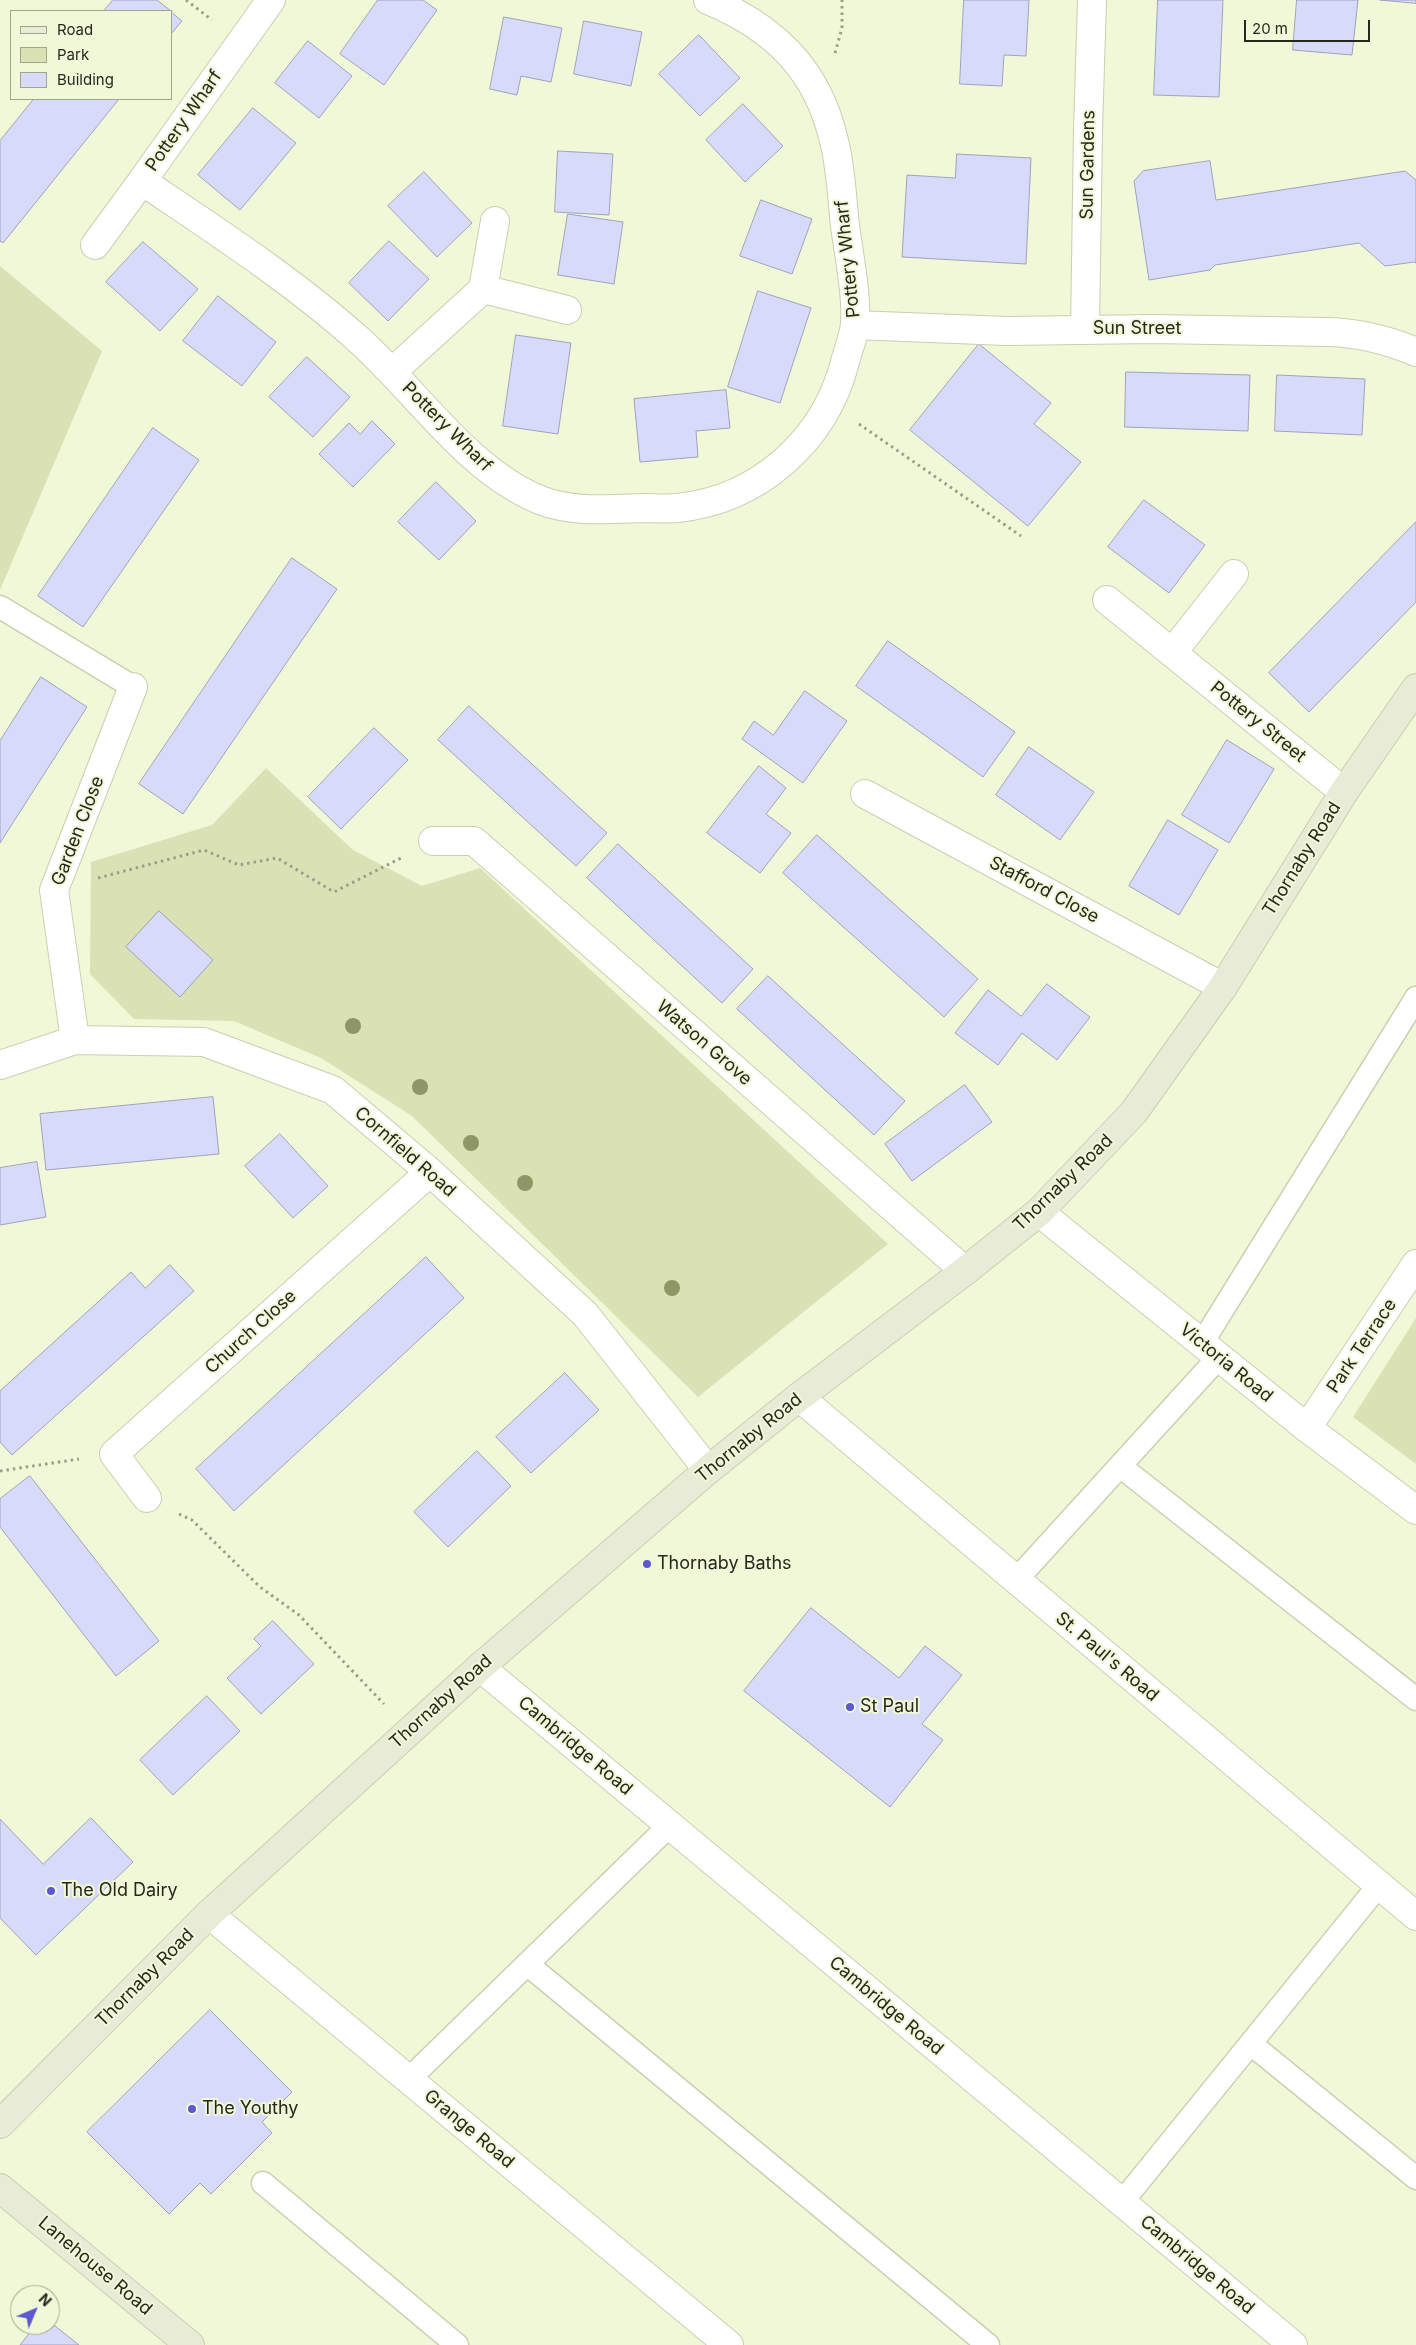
<!DOCTYPE html>
<style>
body{margin:0}
#map{position:relative;width:1416px;height:2345px;overflow:hidden;background:#f1f8d8;font-family:Inter,sans-serif}
canvas{display:block}
.legend{position:absolute;left:10px;top:10px;width:162px;height:90px;box-sizing:border-box;background:#f1f8d8;border:1px solid #a0a58d;margin:0;padding:6px 9px;list-style:none;font-size:15px;color:#26281d}
.legend li{display:flex;align-items:center;gap:10px;height:25px}
.legend b{width:25px;border:1px solid #a0a58d}
.north{position:absolute;left:10px;top:2285px;width:50px;height:50px;box-sizing:border-box;background:#f1f8d8;border:1px solid #a0a58d;border-radius:50%;rotate:45deg;font-size:14px;font-weight:700;line-height:20px;text-align:center;color:#26281d}
.north::after{content:'';display:block;margin:auto;width:18px;height:22px;background:#5e57cf;clip-path:polygon(50% 0,100% 100%,50% 72%,0 100%)}
.scale{position:absolute;left:1244px;top:20px;width:126px;height:22px;box-sizing:border-box;border:2px solid #26281d;border-top:0;padding-left:6px;font-size:15px;line-height:18px;white-space:nowrap;color:#26281d;-webkit-text-stroke:4px #f1f8d8;paint-order:stroke}
</style>
<div id="map">
<canvas width="1416" height="2345"></canvas>
<ul class="legend">
<li><b style="height:6px;background:#e8ebd6"></b>Road</li>
<li><b style="height:14px;background:#d9e1b5"></b>Park</li>
<li><b style="height:14px;background:#d7daf8"></b>Building</li>
</ul>
<div class="north">N</div>
<div class="scale">20 m</div>
</div>
<script>
const ctx = document.querySelector('canvas').getContext('2d');
ctx.lineJoin = 'round';
function fill(path, color) {
  ctx.fillStyle = color;
  ctx.fill(path, 'evenodd');
}
function trace(path, color, width, dash) {
  ctx.strokeStyle = color;
  ctx.lineWidth = width;
  ctx.lineCap = dash ? 'butt' : 'round';
  ctx.setLineDash(dash || []);
  ctx.stroke(path);
}
function write(font, color, halo, rows, align = 'center') {
  ctx.font = font + ' Inter,sans-serif';
  ctx.lineWidth = 4;
  ctx.setLineDash([]);
  ctx.textBaseline = 'middle';
  ctx.strokeStyle = halo;
  ctx.fillStyle = color;
  for (const [text, x, y, turn = 0] of rows) {
    ctx.save();
    ctx.translate(x, y);
    ctx.rotate((+turn || 0) * Math.PI / 180);
    ctx.textAlign = isNaN(turn) ? turn : align;
    if (halo) ctx.strokeText(text, 0, 0);
    ctx.fillText(text, 0, 0);
    ctx.restore();
  }
}
fill(new Path2D(`
 M 0,266 L 102,351 L 0,590 Z
 M 266,768 L 353,850 L 422,886 L 480,868 L 888,1244 L 698,1397 L 412,1116 L 321,1058 L 234,1021 L 134,1019 L 90,974 L 91,862 L 212,825 Z
 M 1416,1318 L 1416,1464 L 1353,1417 Z`), '#d9e1b5');
const building = new Path2D(`
 M 113,0 L 157,0 L 171,11 L 104,11 Z
 M 378,0 L 423,0 L 437,10 L 384,85 L 340,54 Z
 M 964,0 L 1029,0 L 1026,56 L 1004,55 L 1002,86 L 960,84 Z
 M 1158,0 L 1223,0 L 1219,97 L 1154,95 Z
 M 1297,0 L 1358,0 L 1352,55 L 1293,50 Z
 M 1380,0 L 1416,0 L 1416,3 Z
 M 171,12 L 182,21 L 171,34 Z
 M 504,17 L 562,28 L 551,82 L 521,76 L 517,95 L 490,89 Z
 M 584,21 L 642,32 L 631,86 L 574,74 Z
 M 699,35 L 740,78 L 700,116 L 659,74 Z
 M 308,41 L 352,76 L 319,118 L 275,83 Z
 M 34,99 L 119,99 L 3,243 L 0,241 L 0,141 Z
 M 743,104 L 783,146 L 745,182 L 706,140 Z
 M 253,108 L 296,143 L 240,210 L 198,175 Z
 M 558,151 L 613,154 L 609,215 L 555,212 Z
 M 957,154 L 1031,158 L 1026,264 L 902,257 L 907,175 L 955,178 Z
 M 1210,161 L 1216,200 L 1405,171 L 1416,180 L 1416,263 L 1414,262 L 1385,266 L 1359,243 L 1215,265 L 1210,270 L 1149,280 L 1134,181 L 1143,171 Z
 M 424,172 L 472,223 L 437,257 L 388,206 Z
 M 761,200 L 812,219 L 792,274 L 740,256 Z
 M 568,214 L 623,222 L 614,284 L 558,275 Z
 M 389,241 L 429,279 L 388,321 L 349,283 Z
 M 143,242 L 198,289 L 160,331 L 106,282 Z
 M 758,291 L 811,308 L 780,403 L 728,387 Z
 M 218,296 L 276,342 L 242,386 L 183,341 Z
 M 516,335 L 571,343 L 558,434 L 503,426 Z
 M 979,344 L 1051,403 L 1034,424 L 1081,462 L 1028,526 L 910,430 Z
 M 307,357 L 350,397 L 313,437 L 269,397 Z
 M 1126,372 L 1250,375 L 1248,431 L 1125,427 Z
 M 1277,375 L 1365,379 L 1362,435 L 1275,431 Z
 M 726,390 L 730,428 L 696,431 L 698,457 L 640,462 L 634,399 Z
 M 372,421 L 395,444 L 353,487 L 319,454 L 349,423 L 360,434 Z
 M 153,428 L 199,460 L 83,627 L 38,596 Z
 M 436,482 L 476,521 L 439,560 L 398,522 Z
 M 1144,500 L 1205,545 L 1169,593 L 1108,547 Z
 M 1416,522 L 1416,602 L 1309,712 L 1269,673 Z
 M 292,558 L 337,589 L 183,814 L 139,784 Z
 M 888,641 L 1015,732 L 983,777 L 856,686 Z
 M 41,677 L 87,707 L 0,843 L 0,741 Z
 M 805,691 L 847,721 L 803,783 L 742,739 L 754,721 L 773,735 Z
 M 469,706 L 607,833 L 576,866 L 438,740 Z
 M 374,728 L 408,760 L 341,829 L 308,797 Z
 M 1227,740 L 1274,769 L 1229,843 L 1182,815 Z
 M 1029,747 L 1094,792 L 1060,840 L 996,795 Z
 M 759,766 L 786,788 L 766,814 L 791,833 L 760,873 L 707,833 Z
 M 1168,820 L 1218,850 L 1179,915 L 1129,886 Z
 M 817,835 L 978,979 L 944,1017 L 783,873 Z
 M 618,844 L 753,969 L 722,1003 L 587,878 Z
 M 159,911 L 213,960 L 180,997 L 126,947 Z
 M 768,976 L 905,1101 L 874,1135 L 737,1009 Z
 M 1047,984 L 1090,1017 L 1057,1060 L 1022,1033 L 998,1065 L 955,1033 L 988,990 L 1021,1016 Z
 M 965,1085 L 992,1122 L 912,1181 L 885,1144 Z
 M 213,1097 L 219,1154 L 46,1170 L 40,1114 Z
 M 280,1134 L 328,1186 L 293,1218 L 245,1166 Z
 M 37,1162 L 46,1217 L 0,1225 L 0,1168 Z
 M 426,1257 L 464,1298 L 234,1511 L 196,1469 Z
 M 170,1265 L 194,1291 L 12,1455 L 0,1442 L 0,1391 L 131,1272 L 145,1288 Z
 M 565,1373 L 599,1410 L 531,1473 L 496,1437 Z
 M 477,1451 L 511,1486 L 448,1547 L 414,1512 Z
 M 30,1476 L 159,1641 L 116,1676 L 0,1527 L 0,1499 Z
 M 811,1608 L 899,1678 L 925,1646 L 962,1675 L 922,1724 L 943,1740 L 890,1807 L 744,1691 Z
 M 273,1621 L 314,1664 L 261,1714 L 227,1678 L 261,1646 L 254,1639 Z
 M 207,1696 L 240,1731 L 173,1795 L 140,1760 Z
 M 91,1818 L 133,1862 L 36,1955 L 0,1918 L 0,1819 L 43,1864 Z
 M 210,2010 L 292,2092 L 262,2122 L 272,2133 L 211,2194 L 200,2183 L 169,2214 L 87,2132 Z
 M 50,2322 L 79,2345 L 20,2345 L 36,2325 L 50,2325 Z`);
fill(building, '#d7daf8');
trace(building, '#9fa2bf', 1);
const lane = new Path2D(`
 M 0,607 L 133,687
 M 1202,1343 L 1416,998
 M 1120,1466 L 1416,1699
 M 1016,1580 L 1219,1357
 M 527,1964 L 988,2345
 M 1251,2044 L 1416,2178
 M 409,2079 L 670,1825
 M 263,2183 L 457,2345
 M 1122,2202 L 1379,1885`);
const street = new Path2D(`
 M 271,0 L 142,181 C 216,231 292,280 359,340 C 417,392 468,471 540,500 C 573,513 611,509 645,508 C 655,508 667,509 677,508 C 759,500 825,440 845,362 C 848,350 854,336 855,324 C 857,295 849,255 845,226 C 842,198 841,168 834,141 C 818,70 774,27 708,0
 M 95,245 L 142,181
 M 483,289 L 495,221
 M 855,325 L 1006,331 L 1153,329 L 1328,332 C 1359,333 1388,340 1416,352
 M 1085,330 L 1088,130 L 1092,0
 M 392,372 L 483,289 L 567,310
 M 1107,600 L 1344,792
 M 1172,653 L 1234,574
 M 865,794 L 1223,987
 M 433,841 L 474,841 L 965,1271
 M 75,1040 L 54,890 L 133,687
 M 0,1065 L 75,1040 L 204,1042 L 333,1090 L 430,1172 L 585,1314 L 708,1470
 M 1039,1212 L 1307,1428 L 1416,1510
 M 799,1397 L 1416,1916
 M 1307,1428 L 1416,1264
 M 147,1498 L 114,1454 L 430,1172
 M 480,1667 L 1293,2345
 M 209,1914 L 729,2345`);
const secondary = new Path2D(`
 M 0,2124 L 209,1914 L 480,1667 L 708,1470 L 799,1397 L 965,1271 L 1039,1212 L 1134,1112 L 1223,987 L 1344,792 L 1416,688
 M 0,2188 L 190,2345`);
trace(lane, '#c9cfb0', 25);
trace(street, '#c9cfb0', 30);
trace(secondary, '#c9cfb0', 30);
trace(new Path2D(`
 M 186,0 L 212,20
 M 835,53 L 842,28 L 842,0
 M 859,424 L 1021,536
 M 98,878 L 204,850 L 239,865 L 277,858 L 334,892 L 401,858
 M 0,1471 L 79,1459
 M 179,1514 L 192,1520 L 260,1587 L 299,1615 L 384,1704`), '#9a9f88', 3, [2.5, 4]);
trace(lane, '#fff', 22);
trace(street, '#fff', 28);
trace(secondary, '#e8ebd6', 28);
ctx.fillStyle = '#8f9666';
for (const [x, y] of [
 [353,1026],
 [420,1087],
 [471,1143],
 [525,1183],
 [672,1288]
]) {
  ctx.beginPath();
  ctx.arc(x, y, 8, 0, 2 * Math.PI);
  ctx.fill();
}
for (const [x, y, r, color] of [
 [647,1564,5,"#5e57cf"],
 [850,1707,5,"#5e57cf"],
 [51,1891,5,"#5e57cf"],
 [192,2109,5,"#5e57cf"]
]) {
  const dot = new Path2D();
  dot.arc(x, y, r, 0, 2 * Math.PI);
  ctx.fillStyle = color;
  ctx.fill(dot);
  trace(dot, '#f1f8d8', 2);
}
write('18px', '#26281d', '#f1f8d8', [
 ["Pottery Wharf",184,121,-55],
 ["Sun Gardens",1088,165,-89],
 ["Pottery Wharf",848,259,-96],
 ["Sun Street",1137,329],
 ["Pottery Wharf",447,427,45],
 ["Pottery Street",1258,722,39],
 ["Garden Close",78,831,-69],
 ["Thornaby Road",1302,859,-58],
 ["Stafford Close",1044,890,28],
 ["Watson Grove",704,1043,41],
 ["Cornfield Road",405,1152,41],
 ["Thornaby Road",1063,1183,-44],
 ["Church Close",251,1332,-42],
 ["Park Terrace",1362,1346,-56],
 ["Victoria Road",1226,1363,39],
 ["Thornaby Road",749,1438,-39],
 ["St. Paul's Road",1107,1657,40],
 ["Thornaby Road",441,1702,-42],
 ["Cambridge Road",575,1746,40],
 ["Thornaby Road",145,1978,-45],
 ["Cambridge Road",886,2006,40],
 ["Grange Road",469,2129,40],
 ["Cambridge Road",1197,2265,40],
 ["Lanehouse Road",95,2266,40]
]);
write('18px', '#26281d', '#f1f8d8', [
 ["Thornaby Baths",657,1564],
 ["St Paul",860,1707],
 ["The Old Dairy",61,1891],
 ["The Youthy",202,2109]
], 'left');
</script>
